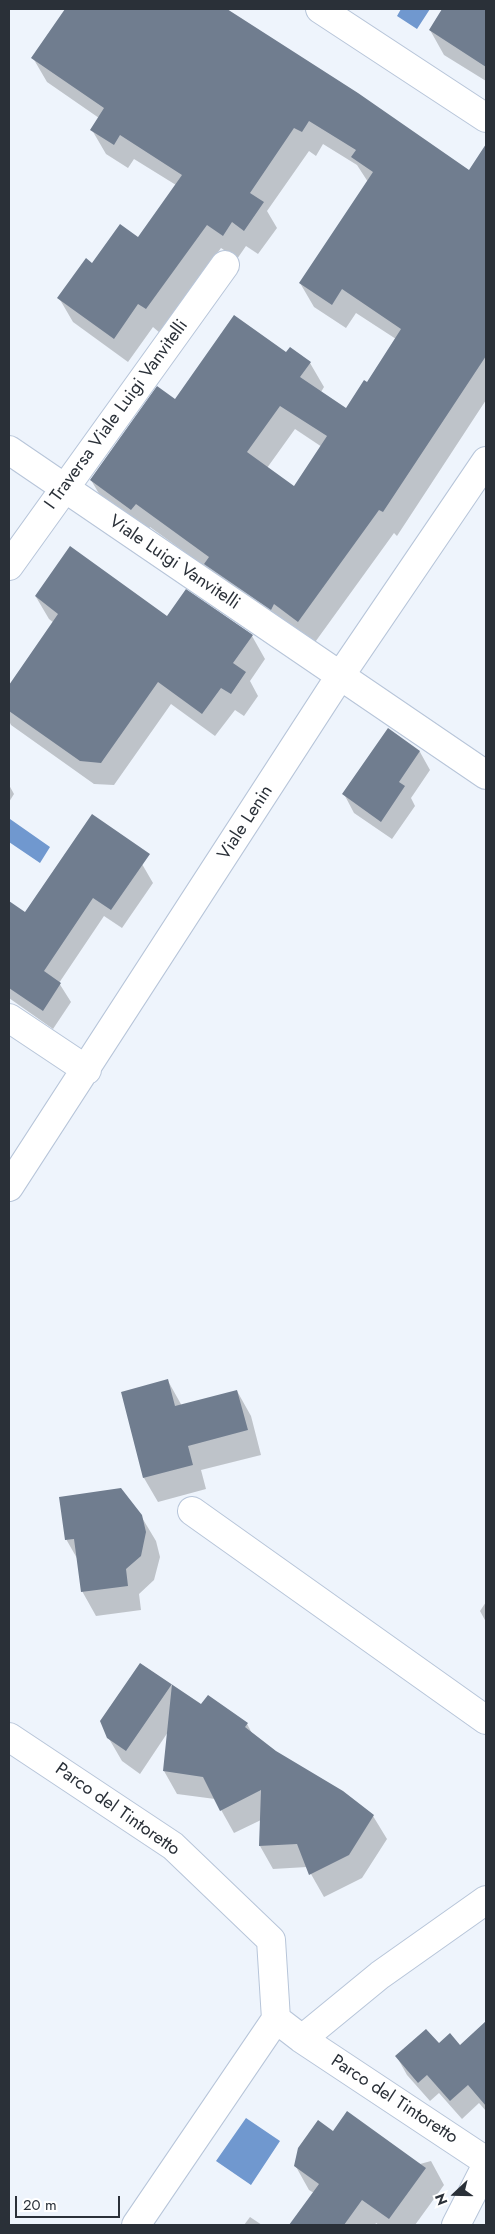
<!DOCTYPE html>
<style>
body{margin:0}
#map{position:relative;width:495px;height:2234px;overflow:hidden;background:#eef4fc;font-family:Jost,sans-serif}
canvas{display:block}
.frame{position:absolute;inset:0;border:10px solid #2a3038;pointer-events:none}
.north{position:absolute;left:430px;top:2169px;width:50px;height:50px;-webkit-text-stroke:4px #fff;paint-order:stroke;rotate:249deg;font-size:14px;font-weight:700;line-height:20px;text-align:center;color:#2a3038}
.north::after{content:'';display:block;margin:auto;width:18px;height:22px;background:#2a3038;clip-path:polygon(50% 0,100% 100%,50% 72%,0 100%)}
.scale{position:absolute;left:15px;top:2196px;width:105px;height:22px;box-sizing:border-box;border:2px solid #2a3038;border-top:0;padding-left:6px;font-size:15px;line-height:18px;white-space:nowrap;color:#2a3038;-webkit-text-stroke:4px #fff;paint-order:stroke}
</style>
<div id="map">
<canvas width="495" height="2234"></canvas>
<div class="frame"></div>
<div class="north">N</div>
<div class="scale">20 m</div>
</div>
<script>
const ctx = document.querySelector('canvas').getContext('2d');
ctx.lineJoin = 'round';
function fill(path, color) {
  ctx.fillStyle = color;
  ctx.fill(path, 'evenodd');
}
function trace(path, color, width, dash) {
  ctx.strokeStyle = color;
  ctx.lineWidth = width;
  ctx.lineCap = dash ? 'butt' : 'round';
  ctx.setLineDash(dash || []);
  ctx.stroke(path);
}
function write(font, color, halo, rows, align = 'center') {
  ctx.font = font + ' Jost,sans-serif';
  ctx.lineWidth = 5;
  ctx.setLineDash([]);
  ctx.textBaseline = 'middle';
  ctx.strokeStyle = halo;
  ctx.fillStyle = color;
  for (const [text, x, y, turn = 0] of rows) {
    ctx.save();
    ctx.translate(x, y);
    ctx.rotate((+turn || 0) * Math.PI / 180);
    ctx.textAlign = isNaN(turn) ? turn : align;
    if (halo) ctx.strokeText(text, 0, 0);
    ctx.fillText(text, 0, 0);
    ctx.restore();
  }
}
fill(new Path2D(`
 M 401,9 L 430,9 L 417,29 L 397,16 Z
 M 10,819 L 50,847 L 40,863 L 9,842 Z
 M 246,2118 L 280,2141 L 251,2185 L 216,2161 Z`), '#7098cf');
fill(new Path2D(`
 M 66,9 L 226,9 L 470,171 L 486,146 L 486,400 L 397,536 L 394,533 L 313,645 L 150,527 L 146,534 L 105,504 L 91,480 L 175,400 L 286,354 L 310,363 L 324,387 L 321,392 L 347,410 L 367,384 L 396,339 L 356,313 L 346,328 L 314,307 L 300,283 L 368,182 L 357,165 L 323,144 L 316,156 L 309,151 L 267,211 L 277,228 L 258,254 L 246,246 L 237,259 L 221,248 L 160,333 L 153,327 L 128,362 L 73,322 L 59,298 L 92,265 L 139,239 L 176,185 L 134,159 L 128,168 L 106,154 L 92,130 L 99,118 L 47,82 L 33,58 ZM 295,429 L 322,447 L 294,488 L 267,468 Z
 M 444,9 L 486,9 L 486,81 L 444,55 L 430,30 Z
 M 36,597 L 167,618 L 252,636 L 265,659 L 250,681 L 258,696 L 244,716 L 235,710 L 215,736 L 171,704 L 114,785 L 94,784 L 11,725 L 9,721 L 9,687 L 54,623 L 49,619 Z
 M 388,730 L 420,752 L 430,770 L 411,798 L 415,806 L 392,839 L 354,813 L 344,794 Z
 M 9,785 L 14,794 L 9,802 Z
 M 142,864 L 153,883 L 122,928 L 104,916 L 59,983 L 71,1002 L 53,1029 L 9,998 L 9,914 L 14,906 L 26,913 Z
 M 168,1381 L 182,1406 L 237,1391 L 251,1416 L 261,1455 L 201,1470 L 206,1489 L 158,1502 L 144,1478 Z
 M 141,1516 L 156,1541 L 160,1557 L 154,1580 L 139,1594 L 141,1610 L 96,1616 L 82,1591 L 78,1560 L 66,1539 Z
 M 486,1602 L 486,1622 L 480,1611 Z
 M 141,1664 L 201,1706 L 247,1724 L 253,1735 L 275,1752 L 373,1816 L 387,1839 L 362,1878 L 324,1897 L 307,1867 L 273,1869 L 260,1846 L 261,1820 L 234,1833 L 215,1799 L 177,1794 L 164,1771 L 168,1732 L 140,1774 L 122,1761 L 108,1737 Z
 M 481,2028 L 486,2034 L 486,2111 L 479,2103 L 462,2119 L 439,2093 L 430,2101 L 407,2075 L 397,2057 L 439,2045 L 460,2047 Z
 M 333,2133 L 420,2164 L 431,2161 L 444,2185 L 415,2225 L 379,2225 L 376,2223 L 375,2225 L 291,2225 L 314,2193 L 309,2190 L 295,2165 Z
 M 250,2217 L 262,2225 L 244,2225 Z`), '#0003');
fill(new Path2D(`
 M 65,9 L 227,9 L 358,93 L 469,170 L 486,144 L 486,356 L 383,512 L 379,510 L 298,622 L 274,604 L 271,610 L 204,564 L 209,557 L 136,504 L 131,510 L 90,480 L 157,386 L 175,399 L 234,315 L 286,352 L 290,347 L 311,362 L 300,377 L 346,408 L 364,380 L 367,382 L 401,329 L 342,289 L 332,305 L 299,283 L 373,172 L 351,157 L 356,150 L 309,121 L 302,132 L 294,128 L 250,193 L 264,202 L 244,231 L 232,222 L 223,236 L 207,225 L 146,309 L 138,304 L 114,339 L 57,298 L 86,258 L 92,263 L 120,224 L 138,237 L 182,175 L 120,135 L 114,145 L 90,130 L 104,108 L 31,58 ZM 280,406 L 327,436 L 294,486 L 247,452 Z
 M 442,9 L 486,9 L 486,67 L 429,30 Z
 M 70,546 L 167,616 L 186,589 L 253,635 L 233,663 L 246,672 L 231,694 L 221,688 L 202,714 L 158,682 L 101,763 L 80,761 L 9,711 L 9,685 L 58,614 L 35,596 Z
 M 388,728 L 420,751 L 399,782 L 405,786 L 381,822 L 342,794 Z
 M 92,814 L 150,854 L 111,910 L 93,898 L 44,971 L 61,983 L 43,1011 L 9,988 L 9,901 L 25,912 Z
 M 168,1379 L 175,1406 L 237,1390 L 248,1430 L 188,1446 L 193,1465 L 143,1478 L 121,1392 Z
 M 121,1488 L 142,1515 L 146,1532 L 141,1556 L 126,1569 L 128,1586 L 81,1592 L 74,1539 L 65,1540 L 59,1497 Z
 M 140,1663 L 201,1704 L 208,1695 L 248,1723 L 245,1727 L 276,1751 L 343,1791 L 374,1815 L 349,1855 L 309,1875 L 297,1844 L 259,1846 L 261,1790 L 220,1811 L 203,1777 L 163,1771 L 172,1684 L 126,1751 L 107,1738 L 100,1721 Z
 M 486,2021 L 486,2106 L 468,2085 L 450,2101 L 427,2075 L 418,2083 L 395,2056 L 426,2029 L 439,2043 L 450,2033 L 460,2045 Z
 M 347,2111 L 426,2168 L 389,2219 L 362,2200 L 344,2225 L 289,2225 L 319,2184 L 294,2166 L 298,2148 L 318,2120 L 333,2131 Z`), '#707d8f');
const minor = new Path2D(`
 M 320,9 L 486,118
 M 9,450 L 486,775
 M 9,566 L 225,265
 M 9,1018 L 87,1070
 M 9,1187 L 340,676 L 486,461
 M 192,1511 L 486,1720
 M 9,1737 L 173,1846 L 271,1940 L 276,2019 L 136,2225
 M 276,2019 L 302,2039 L 486,2161
 M 302,2039 L 380,1975 L 486,1900
 M 456,2225 L 486,2166`);
trace(minor, '#b7c5d9', 30);
trace(minor, '#fff', 28);
write('18px', '#2a3038', '#fff', [
 ["I Traversa Viale Luigi Vanvitelli",117,415,-54],
 ["Viale Luigi Vanvitelli",174,563,34],
 ["Viale Lenin",246,823,-57],
 ["Parco del Tintoretto",117,1810,35],
 ["Parco del Tintoretto",394,2100,33]
]);
</script>
